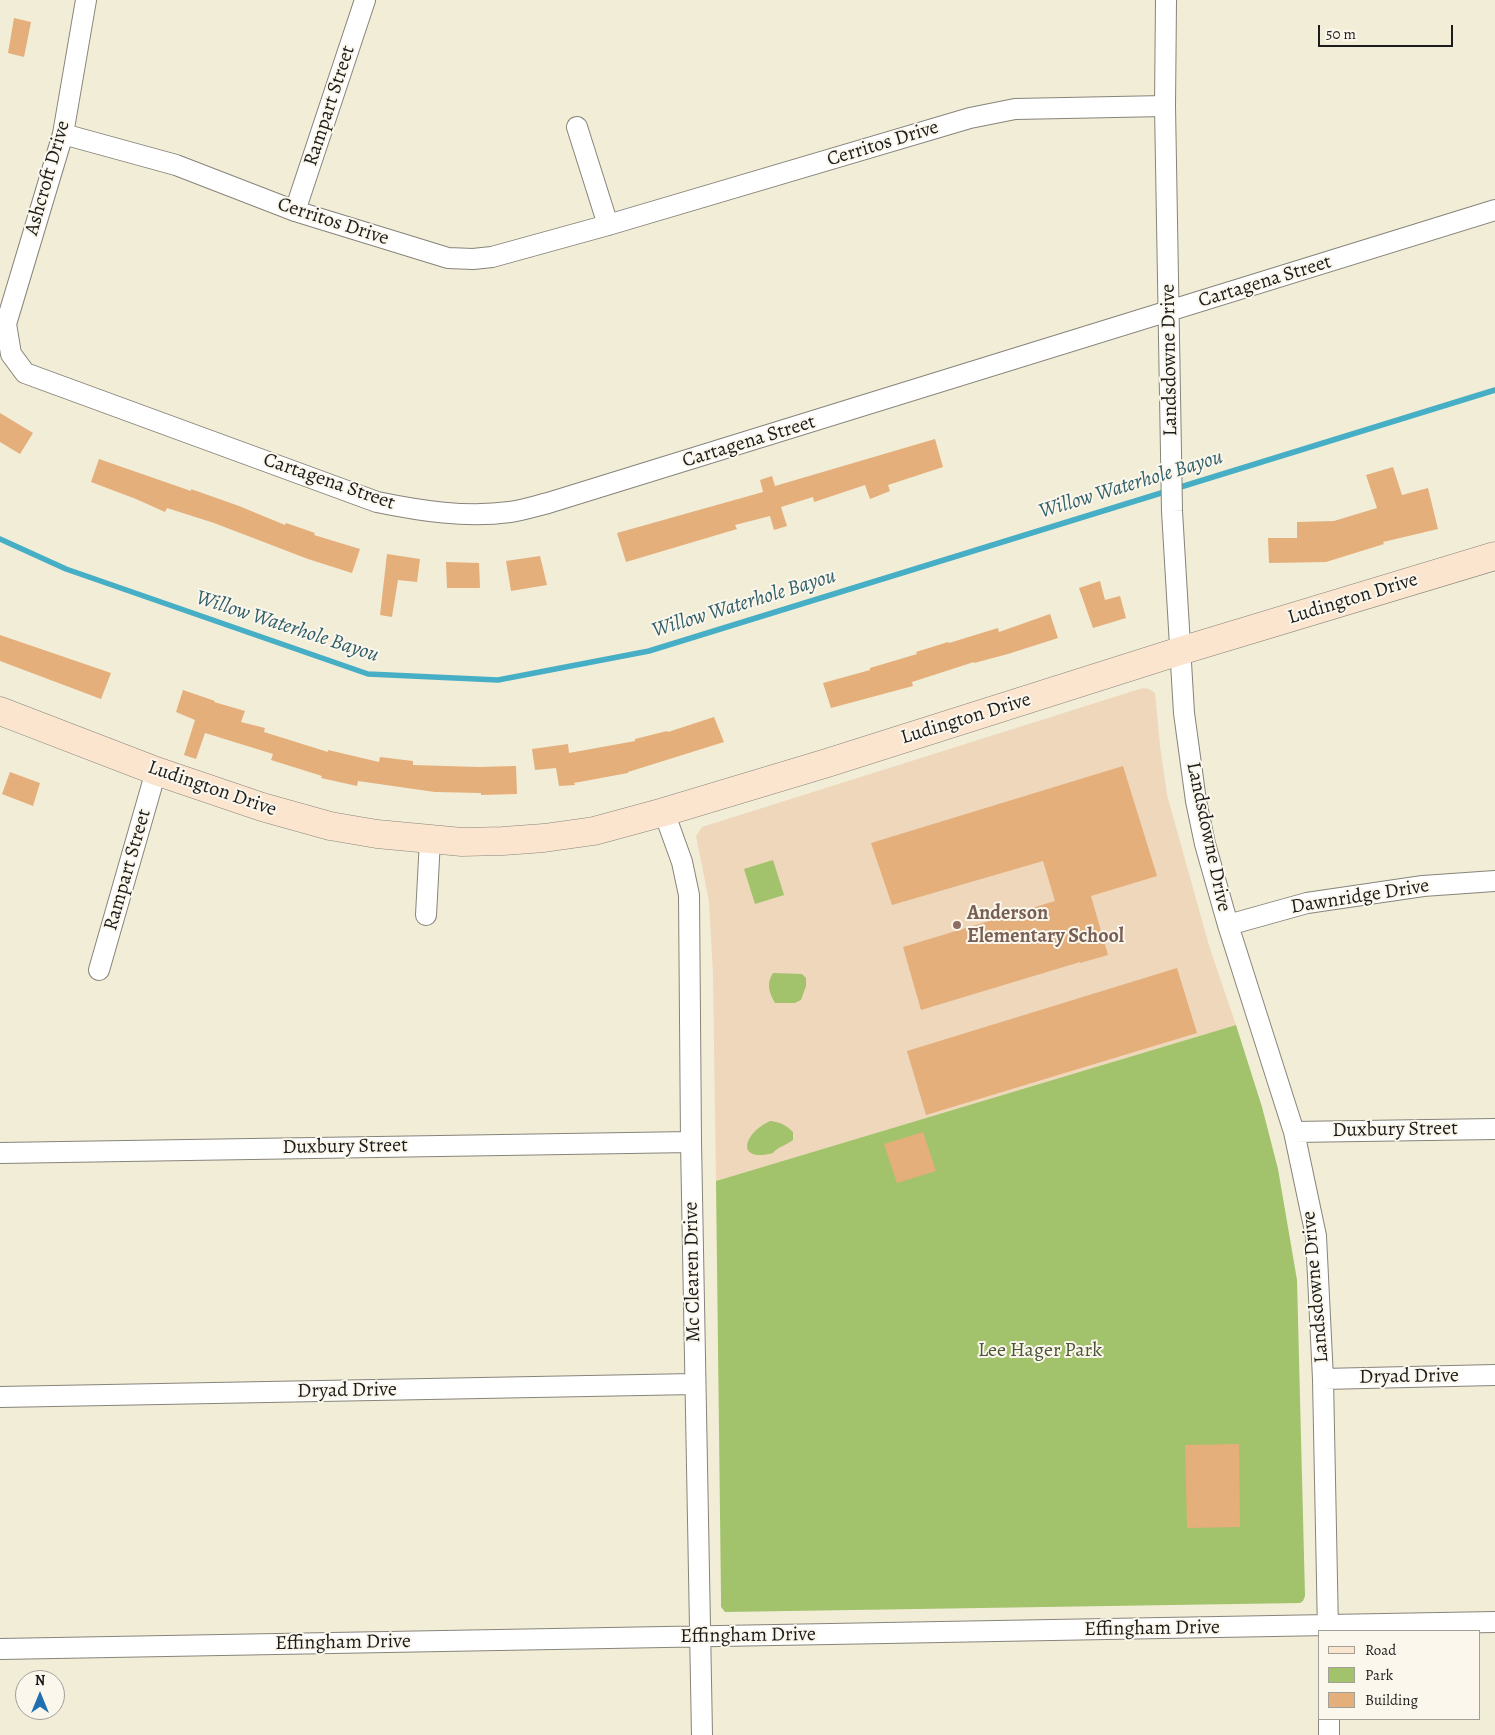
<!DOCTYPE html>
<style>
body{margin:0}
#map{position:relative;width:1495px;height:1735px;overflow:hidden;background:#f2edd7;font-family:Alegreya,serif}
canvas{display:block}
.legend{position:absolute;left:1318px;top:1630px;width:162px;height:90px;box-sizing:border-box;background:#fbf7ec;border:1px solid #a29f99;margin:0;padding:6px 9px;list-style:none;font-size:15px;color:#1c1c1c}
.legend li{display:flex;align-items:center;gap:10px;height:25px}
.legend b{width:25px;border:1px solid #a29f99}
.north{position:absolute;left:15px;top:1670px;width:50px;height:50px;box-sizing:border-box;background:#fbf7ec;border:1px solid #a29f99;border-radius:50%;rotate:0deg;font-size:14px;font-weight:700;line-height:20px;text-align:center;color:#1c1c1c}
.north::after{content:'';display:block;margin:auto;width:18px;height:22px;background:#1f6fb2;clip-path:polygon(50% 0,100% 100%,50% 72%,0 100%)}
.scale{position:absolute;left:1318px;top:25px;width:135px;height:22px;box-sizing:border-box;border:2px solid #1c1c1c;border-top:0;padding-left:6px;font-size:15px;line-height:18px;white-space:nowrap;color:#1c1c1c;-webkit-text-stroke:4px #fbf7ec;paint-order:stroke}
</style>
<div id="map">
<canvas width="1495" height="1735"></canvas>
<ul class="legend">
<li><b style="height:6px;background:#fbe5cf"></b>Road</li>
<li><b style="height:14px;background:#a2c26b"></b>Park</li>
<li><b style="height:14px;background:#e4af7b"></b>Building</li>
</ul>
<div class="north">N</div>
<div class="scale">50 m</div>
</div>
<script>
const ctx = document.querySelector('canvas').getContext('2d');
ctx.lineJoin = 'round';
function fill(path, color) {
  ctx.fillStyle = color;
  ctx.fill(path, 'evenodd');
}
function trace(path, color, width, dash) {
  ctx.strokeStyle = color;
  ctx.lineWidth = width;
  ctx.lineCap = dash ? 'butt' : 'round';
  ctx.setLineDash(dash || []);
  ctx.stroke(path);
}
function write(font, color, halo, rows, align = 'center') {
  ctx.font = font + ' Alegreya,serif';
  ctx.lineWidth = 4;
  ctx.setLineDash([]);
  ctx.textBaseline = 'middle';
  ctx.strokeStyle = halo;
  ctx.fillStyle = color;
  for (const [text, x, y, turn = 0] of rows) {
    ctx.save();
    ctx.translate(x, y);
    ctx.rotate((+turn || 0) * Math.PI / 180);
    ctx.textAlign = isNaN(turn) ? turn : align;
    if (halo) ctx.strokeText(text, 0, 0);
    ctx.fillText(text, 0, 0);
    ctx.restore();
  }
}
fill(new Path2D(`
 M 1143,688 L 1149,689 L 1155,693 L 1160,746 L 1167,795 L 1210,949 L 1236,1025 L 716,1181 L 713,975 L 709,901 L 696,836 L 702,827 Z`), '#eed7bb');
fill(new Path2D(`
 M 773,860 L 784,895 L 755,904 L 744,869 Z
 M 773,973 L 802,974 L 806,978 L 806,986 L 801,1000 L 795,1003 L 775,1003 C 769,992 766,984 773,973 Z
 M 1236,1025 L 1262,1107 L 1278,1169 L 1297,1280 L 1305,1596 L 1303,1601 L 1300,1603 L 725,1612 L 721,1607 L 721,1597 L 716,1181 Z
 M 770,1121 C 780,1122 786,1125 793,1132 L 793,1140 C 787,1145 777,1147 773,1153 C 736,1163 742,1134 770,1121 Z`), '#a2c26b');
trace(new Path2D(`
 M 0,539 L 66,569 L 368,674 L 498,680 L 649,651 L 1495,390`), '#46aec5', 5.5);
fill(new Path2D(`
 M 14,18 L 31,22 L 24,57 L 8,53 Z
 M 0,413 L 33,433 L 20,454 L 0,442 Z
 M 935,439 L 943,467 L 888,485 L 890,491 L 870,499 L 865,485 L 814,502 L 813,497 L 781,507 L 787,526 L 774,530 L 770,516 L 735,525 L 737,529 L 626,562 L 617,533 L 763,492 L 760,480 L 772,476 L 775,486 Z
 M 99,459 L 191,491 L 191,489 L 239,506 L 285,525 L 286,523 L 315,533 L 314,535 L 360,549 L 352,573 L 308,559 L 214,523 L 167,508 L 165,512 L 136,499 L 91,482 Z
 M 1393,467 L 1402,495 L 1428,488 L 1438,529 L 1383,542 L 1384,544 L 1326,562 L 1269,563 L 1268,538 L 1297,538 L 1297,522 L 1334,521 L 1377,508 L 1366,475 Z
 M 387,554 L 420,559 L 417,582 L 398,580 L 392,617 L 380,615 Z
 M 540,556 L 547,585 L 511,591 L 506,561 Z
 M 446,562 L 479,563 L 480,588 L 447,588 Z
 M 1100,581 L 1105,600 L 1120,596 L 1126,618 L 1093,628 L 1079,588 Z
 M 1050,614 L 1058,638 L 1008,654 L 974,663 L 974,662 L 912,682 L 913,686 L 831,708 L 823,683 L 870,670 L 870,668 L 917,654 L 916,652 L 948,642 L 949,643 L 998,628 L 999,632 Z
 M 0,635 L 111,673 L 101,699 L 0,661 Z
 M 183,690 L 215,701 L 214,702 L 245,711 L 241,722 L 265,728 L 264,732 L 328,752 L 328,750 L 379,762 L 380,757 L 413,761 L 413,765 L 478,767 L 516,766 L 517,794 L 481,795 L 481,793 L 435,792 L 358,781 L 357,786 L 321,778 L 322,776 L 271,760 L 273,754 L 205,733 L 196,759 L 184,755 L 195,720 L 176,712 Z
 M 714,717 L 724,742 L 628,772 L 628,773 L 574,783 L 575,785 L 559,786 L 556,768 L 535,770 L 532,749 L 568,744 L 569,753 L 635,741 L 635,739 L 667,731 L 668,732 Z
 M 1123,766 L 1157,876 L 1091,896 L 1108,955 L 1080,963 L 1080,962 L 921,1010 L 903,947 L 1055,901 L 1043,861 L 892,905 L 871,843 Z
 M 10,772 L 40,783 L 33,806 L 2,794 Z
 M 1177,968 L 1197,1033 L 926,1115 L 907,1051 Z
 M 923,1132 L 936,1171 L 897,1183 L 884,1144 Z
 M 1239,1444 L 1240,1527 L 1187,1528 L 1185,1445 Z`), '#e4af7b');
const street = new Path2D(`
 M 86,0 L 63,134 L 6,324 L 11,354 L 25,373 L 377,502 C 421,511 466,518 510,512 C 523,510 536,506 548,503 L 1495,210
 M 1166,0 L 1165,106 L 1172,511 L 1184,713 L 1196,801 L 1205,844 L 1228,925 L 1294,1132 L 1316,1236 L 1323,1379 L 1328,1631
 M 577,127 L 608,225
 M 63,134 L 176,165 L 295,211 L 448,258 L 473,259 L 492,257 L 608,225 L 970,118 L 1015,109 L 1165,106
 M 295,211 L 365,0
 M 664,812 L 682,862 L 689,895 L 691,1142 L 702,1735
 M 426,915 L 430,840
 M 1228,925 L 1307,903 L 1423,886 L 1495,881
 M 99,970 L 156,771
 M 1294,1132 L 1495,1129
 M 0,1153 L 691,1142
 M 1323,1379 L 1495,1375
 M 0,1397 L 695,1384
 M 0,1649 L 1495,1622
 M 1329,1719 L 1329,1735`);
const secondary = new Path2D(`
 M 0,711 L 156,771 L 262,807 L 330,826 L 377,834 L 462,842 L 503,841 L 544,838 L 594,831 L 664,812 L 827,763 L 1180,651 L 1495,556`);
trace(street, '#87847a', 22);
trace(secondary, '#87847a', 29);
trace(street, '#fff', 20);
trace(secondary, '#fbe5cf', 28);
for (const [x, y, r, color] of [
 [957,925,5,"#8d6e63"]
]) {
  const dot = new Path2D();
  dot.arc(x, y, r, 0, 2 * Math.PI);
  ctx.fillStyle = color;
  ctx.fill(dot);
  trace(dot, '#fbf7ec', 2);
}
write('20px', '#1c1c1c', '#fbf7ec', [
 ["Rampart Street",330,106,-72],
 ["Cerritos Drive",883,144,-17],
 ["Ashcroft Drive",48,178,-74],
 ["Cerritos Drive",333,222,18],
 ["Cartagena Street",1265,282,-17],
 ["Landsdowne Drive",1170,360,-91],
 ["Cartagena Street",749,442,-17],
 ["Cartagena Street",329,482,19],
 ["Ludington Drive",1353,599,-17],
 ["Ludington Drive",966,719,-17],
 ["Ludington Drive",212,789,19],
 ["Landsdowne Drive",1208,837,78],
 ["Rampart Street",128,870,-74],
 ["Dawnridge Drive",1360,897,-9],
 ["Duxbury Street",1395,1130,-1],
 ["Duxbury Street",345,1147,-1],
 ["Mc Clearen Drive",693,1272,-91],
 ["Landsdowne Drive",1316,1287,-95],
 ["Dryad Drive",1409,1377,-1],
 ["Dryad Drive",347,1391,-1],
 ["Effingham Drive",1152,1629,-1],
 ["Effingham Drive",748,1636,-1],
 ["Effingham Drive",343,1643,-1]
]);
write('bold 20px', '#785e54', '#fbf7ec', [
 ["Anderson",967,914],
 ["Elementary School",967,937]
], 'left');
write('20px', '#4b5638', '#fbf7ec', [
 ["Lee Hager Park",1040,1351]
]);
write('italic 21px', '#2f5e68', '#fbf7ec', [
 ["Willow Waterhole Bayou",1131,485,-17],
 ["Willow Waterhole Bayou",744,604,-17],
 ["Willow Waterhole Bayou",287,627,18]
]);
</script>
